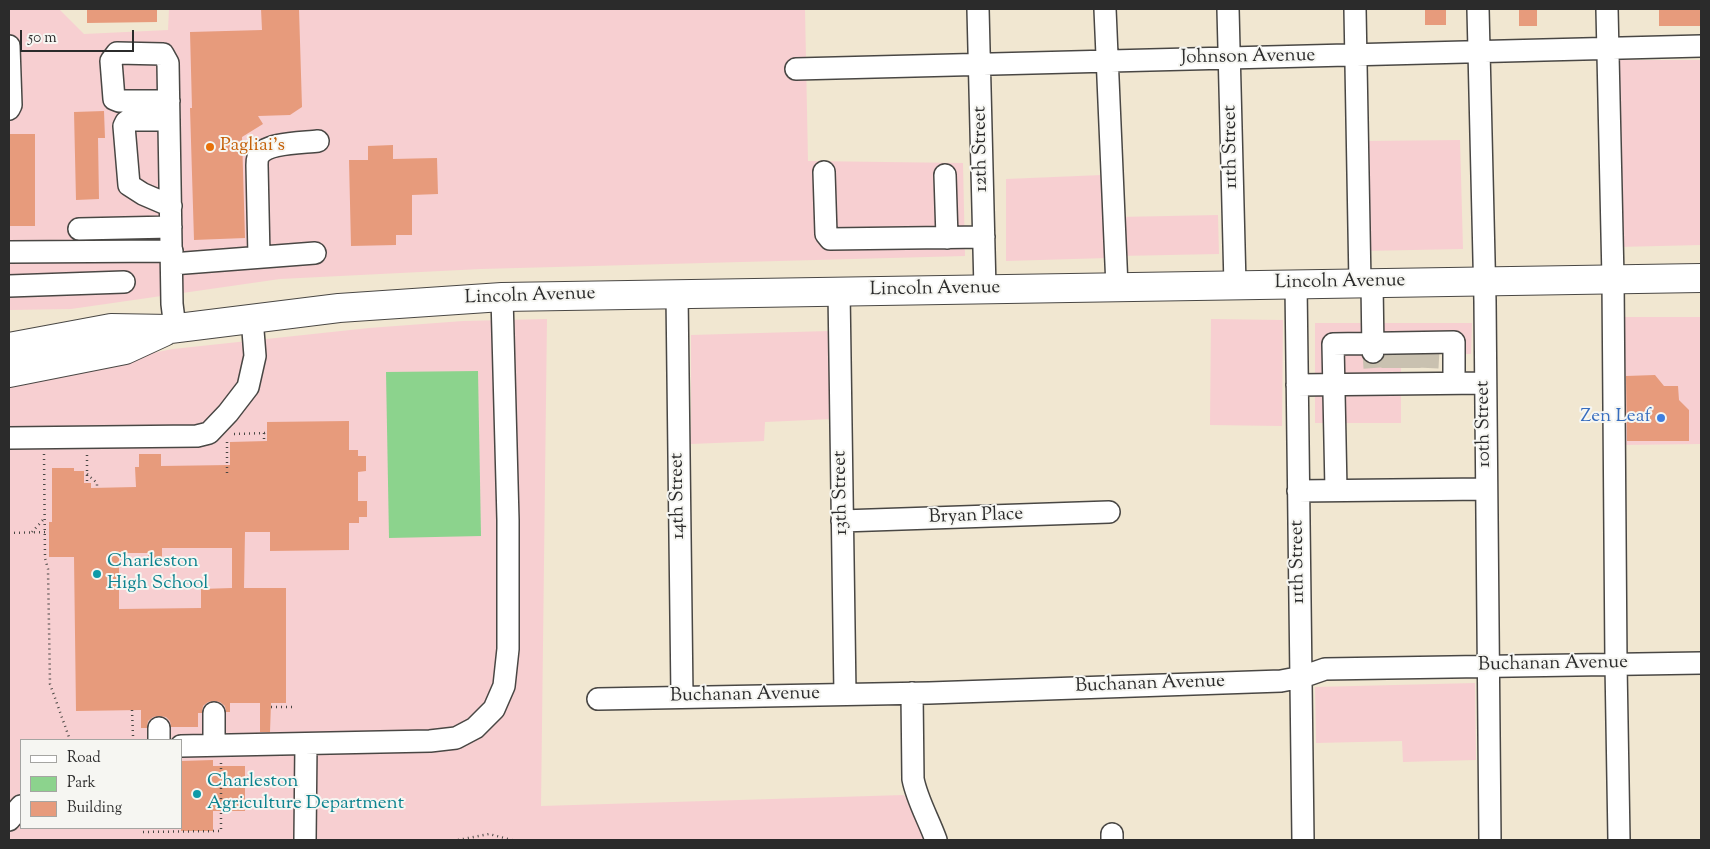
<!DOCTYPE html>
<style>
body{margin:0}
#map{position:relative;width:1710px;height:849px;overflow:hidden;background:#f1e7d1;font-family:"Sorts Mill Goudy",serif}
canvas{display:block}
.frame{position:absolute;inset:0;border:10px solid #2b2b2b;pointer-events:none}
.legend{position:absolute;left:20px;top:739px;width:162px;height:90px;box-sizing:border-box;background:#f6f6f2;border:1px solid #a5a5a2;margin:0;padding:6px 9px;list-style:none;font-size:15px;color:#2b2b2b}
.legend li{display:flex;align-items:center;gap:10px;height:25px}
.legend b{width:25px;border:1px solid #a5a5a2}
.scale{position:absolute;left:20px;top:30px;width:114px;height:22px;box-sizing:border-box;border:2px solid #2b2b2b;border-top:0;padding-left:6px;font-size:15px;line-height:18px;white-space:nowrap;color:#2b2b2b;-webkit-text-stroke:4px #f6f6f2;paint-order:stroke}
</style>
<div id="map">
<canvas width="1710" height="849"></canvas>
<div class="frame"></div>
<ul class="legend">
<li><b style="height:6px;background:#fff"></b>Road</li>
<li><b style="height:14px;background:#8cd38d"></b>Park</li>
<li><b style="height:14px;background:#e79b7c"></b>Building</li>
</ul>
<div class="scale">50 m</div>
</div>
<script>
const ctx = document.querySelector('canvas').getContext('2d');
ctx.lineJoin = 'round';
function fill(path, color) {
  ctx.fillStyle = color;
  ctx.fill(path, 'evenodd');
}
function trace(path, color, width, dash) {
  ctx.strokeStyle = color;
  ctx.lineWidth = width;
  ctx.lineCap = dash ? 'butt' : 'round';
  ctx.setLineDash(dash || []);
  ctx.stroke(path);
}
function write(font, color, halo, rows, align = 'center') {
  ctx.font = font + ' "Sorts Mill Goudy",serif';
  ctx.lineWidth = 4;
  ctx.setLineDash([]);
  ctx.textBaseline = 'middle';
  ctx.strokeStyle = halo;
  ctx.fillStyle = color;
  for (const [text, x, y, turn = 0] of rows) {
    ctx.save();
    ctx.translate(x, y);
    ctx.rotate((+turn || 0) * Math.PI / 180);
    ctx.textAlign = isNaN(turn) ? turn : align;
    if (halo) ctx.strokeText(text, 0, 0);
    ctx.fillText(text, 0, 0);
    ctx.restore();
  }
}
fill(new Path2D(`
 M 9,9 L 59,9 L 84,34 L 168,30 L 169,9 L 805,9 L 808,161 L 963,163 L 965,256 L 481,269 L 280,279 L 71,309 L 9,310 Z
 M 1612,60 L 1701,60 L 1701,245 L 1618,247 Z
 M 1460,140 L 1463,249 L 1363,251 L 1363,141 Z
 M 1102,175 L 1108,258 L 1006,261 L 1006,179 Z
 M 1218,215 L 1219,254 L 1119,256 L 1118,217 Z
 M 1617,317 L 1701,317 L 1701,444 L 1621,445 Z
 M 547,319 L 541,806 L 904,795 L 927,835 L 928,840 L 9,840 L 9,383 L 84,366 L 173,349 L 369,328 L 463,321 ZM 21,740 L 181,740 L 181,828 L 21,828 Z
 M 1211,319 L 1283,320 L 1282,426 L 1210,425 Z
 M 1315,323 L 1472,323 L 1471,354 L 1401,354 L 1401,423 L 1315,423 Z
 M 829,331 L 832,419 L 765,422 L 764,441 L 691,444 L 691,335 Z
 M 1475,683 L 1476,760 L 1403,762 L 1402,741 L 1316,743 L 1315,687 Z`), '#f7cfd1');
fill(new Path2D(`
 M 478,371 L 481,536 L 389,538 L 386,372 Z`), '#8cd38d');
fill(new Path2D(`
 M 87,9 L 157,9 L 157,22 L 87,23 Z
 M 261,9 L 299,9 L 302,107 L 290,115 L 258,116 L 263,124 L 242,137 L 245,238 L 194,240 L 190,108 L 192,108 L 190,32 L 262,30 Z
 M 1425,9 L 1446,9 L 1446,25 L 1425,25 Z
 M 1519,9 L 1537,9 L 1537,26 L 1519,26 Z
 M 1659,9 L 1701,9 L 1701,26 L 1659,26 Z
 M 104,111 L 105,138 L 98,138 L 99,199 L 76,200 L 74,112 Z
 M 9,134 L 35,134 L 35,226 L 9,226 Z
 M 393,145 L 393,159 L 437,158 L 438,194 L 412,195 L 412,235 L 396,235 L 396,245 L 351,246 L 349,160 L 368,160 L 368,146 Z
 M 1655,375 L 1664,386 L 1678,386 L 1679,400 L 1689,410 L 1689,441 L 1627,441 L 1626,376 Z
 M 349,421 L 349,450 L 358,450 L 358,456 L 366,456 L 366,471 L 358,472 L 358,501 L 367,501 L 367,517 L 359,517 L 359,523 L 349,523 L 349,550 L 270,551 L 270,532 L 245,532 L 244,588 L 286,588 L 286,703 L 271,703 L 270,732 L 260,732 L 260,703 L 230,703 L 230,712 L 226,712 L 225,706 L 220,702 L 214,701 L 208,702 L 203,706 L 202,713 L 198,713 L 198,727 L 171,727 L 170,721 L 166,717 L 159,716 L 153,717 L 148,721 L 147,728 L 141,728 L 141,710 L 76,711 L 74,557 L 49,557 L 49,522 L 52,522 L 52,468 L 74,468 L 74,471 L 84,471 L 84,483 L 91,483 L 91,488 L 136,487 L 135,467 L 139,467 L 139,454 L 161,454 L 161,466 L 230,465 L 230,442 L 267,441 L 267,422 ZM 162,548 L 232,548 L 232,588 L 201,589 L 201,608 L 119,609 L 119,553 L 148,553 L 148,560 L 162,560 Z
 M 213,760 L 213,766 L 245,766 L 245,811 L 213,811 L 213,831 L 181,831 L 181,761 Z`), '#e79b7c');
trace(new Path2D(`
 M 1410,351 L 1410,368
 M 1373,352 L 1374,368
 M 1392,353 L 1392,368
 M 1428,368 L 1429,350`), '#c9c1b0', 21, [21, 11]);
const minor = new Path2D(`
 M 978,9 L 985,289
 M 1105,9 L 1117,287
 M 1228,9 L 1235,285
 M 1355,9 L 1360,283
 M 1478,9 L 1485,301 L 1490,840
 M 1607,9 L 1613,279 L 1616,664 L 1619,840
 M 9,46 L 11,105 L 9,109
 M 796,69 L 1701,46
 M 169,101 L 119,101 L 114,99 L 111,61 L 117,53 L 163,54 L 168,63 L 172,304 L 175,328
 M 169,120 L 129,120 L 126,122 L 124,126 L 129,185 L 143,194 L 171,206
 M 824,172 L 826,234 L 830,239 L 984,237
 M 945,175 L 947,238
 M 79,229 L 171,227
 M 9,252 L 172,251
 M 259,257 L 257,165 C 257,162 257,160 258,157 C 265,142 303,143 318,141
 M 172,264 L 315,253
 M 1372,283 L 1373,352
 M 1296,284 L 1303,840
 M 9,286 L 124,282
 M 839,291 L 845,694
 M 677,294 L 682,697
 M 1297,385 L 1485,383
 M 9,438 L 197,436 L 209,433 L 228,413 L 248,387 L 255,356 L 252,318
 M 1336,490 L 1333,344 L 1454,342 L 1454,383
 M 1298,491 L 1486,489
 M 842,521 L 1109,512
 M 912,693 L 913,779 C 917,800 929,820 936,840
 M 598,699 L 929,693 L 1281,681 L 1302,677 L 1325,669 L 1701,663
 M 159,728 L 159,740
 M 214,745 L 214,713
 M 181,746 L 430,741 L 456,738 L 475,728 L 494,709 L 504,686 L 508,649 L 508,520 L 502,297
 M 9,820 L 21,806
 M 1112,834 L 1112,840
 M 305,840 L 306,744`);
const major = new Path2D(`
 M 9,347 L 111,328 L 170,329 L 339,308 L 502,297 L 1701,278
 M 9,373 L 125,350 L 164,332`);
trace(minor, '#494744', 24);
trace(major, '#494744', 30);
trace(new Path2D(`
 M 264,433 L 264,441
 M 234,434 L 267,433
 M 227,442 L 227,475
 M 44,454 L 45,558 L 48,569 L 50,684 L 70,740
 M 87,455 L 87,483
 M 87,474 L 97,483 L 97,488
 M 32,532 L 43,520
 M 9,533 L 49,532
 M 271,707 L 293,707
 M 132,710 L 133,736
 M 142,828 L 142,832 L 221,831 L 221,763
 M 458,840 L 489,834 L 512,840`), '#494744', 2.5, [1, 4]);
trace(minor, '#fff', 21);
trace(major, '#fff', 28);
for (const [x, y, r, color] of [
 [210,147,5,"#e8710a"],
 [1661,418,5,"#3f7fe0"],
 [97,574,5,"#0f9aa8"],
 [197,794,5,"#0f9aa8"]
]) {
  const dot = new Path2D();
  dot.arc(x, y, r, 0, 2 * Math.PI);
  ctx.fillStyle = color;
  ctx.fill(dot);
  trace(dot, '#f6f6f2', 2);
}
write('19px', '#2b2b2b', '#f6f6f2', [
 ["Johnson Avenue",1248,58,-1],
 ["11th Street",1232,147,-91],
 ["12th Street",982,149,-91],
 ["Lincoln Avenue",1340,283,-1],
 ["Lincoln Avenue",935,290,-1],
 ["Lincoln Avenue",530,297,-2],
 ["10th Street",1485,424,-91],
 ["13th Street",842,493,-91],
 ["14th Street",679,496,-91],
 ["Bryan Place",976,517,-2],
 ["11th Street",1299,562,-91],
 ["Buchanan Avenue",1553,665,-1],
 ["Buchanan Avenue",1150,685,-2],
 ["Buchanan Avenue",745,696,-1]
]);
write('19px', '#c56008', '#f6f6f2', [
 ["Pagliai's",220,147]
], 'left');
write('19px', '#366cbe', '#f6f6f2', [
 ["Zen Leaf",1651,418]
], 'right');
write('19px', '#0d838f', '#f6f6f2', [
 ["Charleston",107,563],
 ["High School",107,585],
 ["Charleston",207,783],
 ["Agriculture Department",207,805]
], 'left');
</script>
